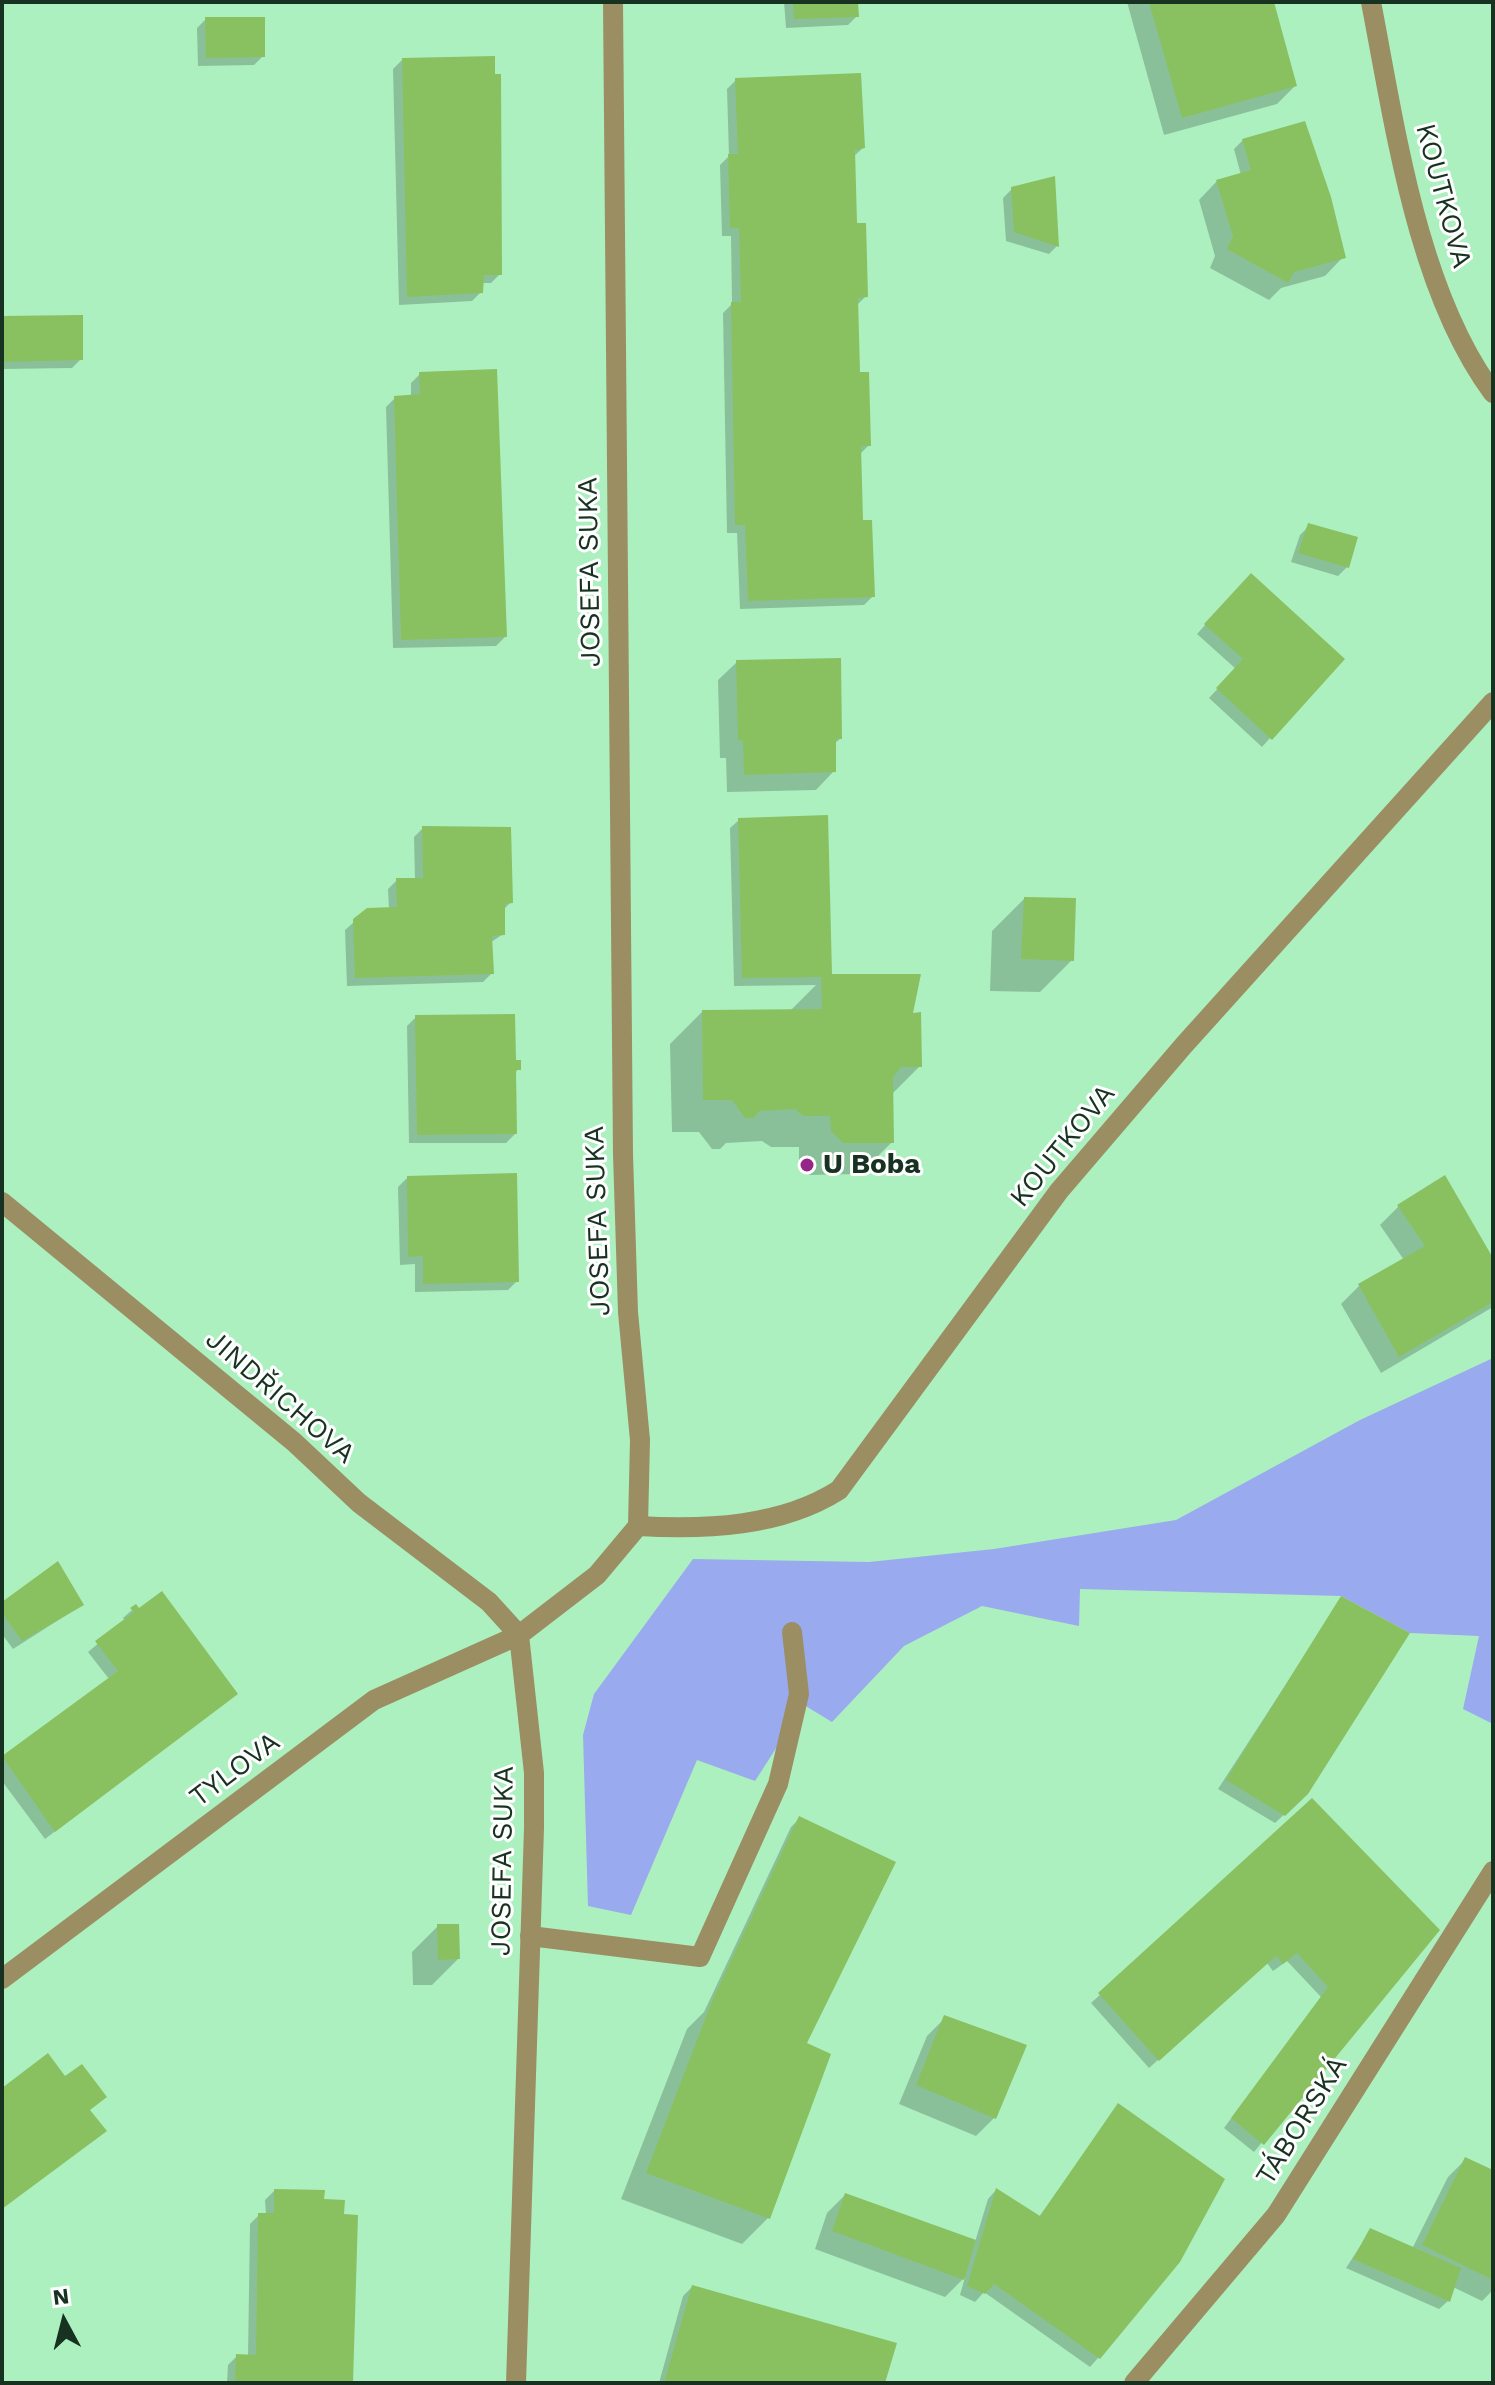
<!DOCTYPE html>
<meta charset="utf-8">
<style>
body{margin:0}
#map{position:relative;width:1495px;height:2385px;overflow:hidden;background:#acf0c0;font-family:"Work Sans",sans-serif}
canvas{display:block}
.frame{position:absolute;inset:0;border:4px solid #173220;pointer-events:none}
.north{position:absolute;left:24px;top:2281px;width:80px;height:80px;-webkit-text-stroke:6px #fefefe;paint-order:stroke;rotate:353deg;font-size:22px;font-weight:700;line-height:32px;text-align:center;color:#173220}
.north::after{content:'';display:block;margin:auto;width:28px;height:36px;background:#173220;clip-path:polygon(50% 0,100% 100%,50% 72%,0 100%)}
</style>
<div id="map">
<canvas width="1495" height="2385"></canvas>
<div class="frame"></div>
<div class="north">N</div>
</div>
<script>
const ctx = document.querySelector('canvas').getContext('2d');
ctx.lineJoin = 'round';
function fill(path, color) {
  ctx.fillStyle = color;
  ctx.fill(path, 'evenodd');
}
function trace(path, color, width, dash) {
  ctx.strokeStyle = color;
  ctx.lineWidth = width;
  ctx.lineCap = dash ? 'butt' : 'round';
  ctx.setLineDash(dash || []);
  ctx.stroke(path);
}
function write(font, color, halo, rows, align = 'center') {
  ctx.font = font + ' "Work Sans",sans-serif';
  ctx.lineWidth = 6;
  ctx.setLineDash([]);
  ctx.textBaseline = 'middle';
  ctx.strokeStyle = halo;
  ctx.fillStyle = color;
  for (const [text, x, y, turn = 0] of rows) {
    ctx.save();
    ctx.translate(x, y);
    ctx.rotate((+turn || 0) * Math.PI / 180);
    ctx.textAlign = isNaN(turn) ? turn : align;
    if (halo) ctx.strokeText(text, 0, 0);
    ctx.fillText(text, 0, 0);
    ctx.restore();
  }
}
fill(new Path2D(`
 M 1493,1358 L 1493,1724 L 1463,1709 L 1479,1636 L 1410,1633 L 1341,1596 L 1080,1589 L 1079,1626 L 982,1606 L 904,1646 L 832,1722 L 804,1705 L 755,1781 L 697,1760 L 631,1915 L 588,1906 L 583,1735 L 594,1694 L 693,1559 L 869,1562 L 994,1549 L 1176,1520 L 1360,1420 Z`), '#9aaaee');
fill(new Path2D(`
 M 784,2 L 856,2 L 857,16 L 848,25 L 786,28 Z
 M 1127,2 L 1271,2 L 1295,86 L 1277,104 L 1164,135 Z
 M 206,19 L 263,56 L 254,65 L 198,66 L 197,28 Z
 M 402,60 L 500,274 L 491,283 L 481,283 L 481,292 L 472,301 L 399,305 L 393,69 Z
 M 736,80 L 863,148 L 853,157 L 855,225 L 866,296 L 856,306 L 858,374 L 869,445 L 859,455 L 861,522 L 873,596 L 864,605 L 740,609 L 737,533 L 727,533 L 723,313 L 732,304 L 731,236 L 722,236 L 720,165 L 729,156 L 727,89 Z
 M 1243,140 L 1343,257 L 1325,276 L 1281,288 L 1269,300 L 1210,268 L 1215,256 L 1199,200 L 1217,181 L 1241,175 L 1234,149 Z
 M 1012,189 L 1057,246 L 1049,254 L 1006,241 L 1003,198 Z
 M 2,318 L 81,359 L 72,368 L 2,369 Z
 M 420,374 L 505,637 L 496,646 L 393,648 L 386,407 L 395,398 L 411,397 L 411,383 Z
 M 1309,526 L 1347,567 L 1338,576 L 1291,562 L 1300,535 Z
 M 1242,584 L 1270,738 L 1262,747 L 1209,698 L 1236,669 L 1197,634 Z
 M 737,662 L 840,739 L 834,744 L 834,771 L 816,790 L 727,792 L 726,758 L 720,758 L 718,680 Z
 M 739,820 L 830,976 L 910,1015 L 920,1066 L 891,1095 L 892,1142 L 860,1174 L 810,1175 L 799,1164 L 799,1147 L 771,1147 L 762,1141 L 726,1143 L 720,1149 L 712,1149 L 699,1132 L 672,1132 L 670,1044 L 702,1012 L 790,1011 L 816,985 L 734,986 L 730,828 Z
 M 423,828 L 511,902 L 503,910 L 503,934 L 490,943 L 492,973 L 483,982 L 347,986 L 345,930 L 355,921 L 389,909 L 388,889 L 397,880 L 415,880 L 414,837 Z
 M 1024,899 L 1072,960 L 1040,992 L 990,991 L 992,931 Z
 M 416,1017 L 514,1062 L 519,1069 L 514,1073 L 515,1134 L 506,1143 L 409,1143 L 407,1026 Z
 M 407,1178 L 517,1281 L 508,1290 L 415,1292 L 415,1264 L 400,1265 L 398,1187 Z
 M 1444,1178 L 1493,1262 L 1493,1307 L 1381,1373 L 1341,1304 L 1359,1286 L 1404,1260 L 1380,1225 L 1398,1207 Z
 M 1342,1598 L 1307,1793 L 1275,1823 L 1218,1789 Z
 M 2,1604 L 82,1605 L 13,1649 L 2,1634 Z
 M 132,1610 L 226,1702 L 45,1839 L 2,1781 L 2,1758 L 109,1679 L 88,1652 L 125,1621 L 123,1618 Z
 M 1312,1801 L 1437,1930 L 1254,2152 L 1224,2128 L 1321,1997 L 1287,1961 L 1273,1971 L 1267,1963 L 1149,2068 L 1091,2003 Z
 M 800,1818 L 805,2044 L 768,2218 L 742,2244 L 621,2199 L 687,2029 L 704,2012 L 791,1827 Z
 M 438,1926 L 458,1959 L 432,1985 L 413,1985 L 412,1952 Z
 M 945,2018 L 994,2118 L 976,2136 L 899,2104 L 927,2036 Z
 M 1118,2105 L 1098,2358 L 1090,2367 L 984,2292 L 975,2302 L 960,2295 L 965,2277 L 945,2297 L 815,2249 L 827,2213 L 845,2195 L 975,2242 L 988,2199 L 996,2190 L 1039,2217 Z
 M 1466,2159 L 1493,2172 L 1493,2290 L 1482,2301 L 1453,2287 L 1448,2301 L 1439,2309 L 1346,2268 L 1370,2231 L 1412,2249 L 1448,2177 Z
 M 274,2191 L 350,2383 L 227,2383 L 228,2365 L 237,2356 L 248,2357 L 250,2224 L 259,2215 L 266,2215 L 265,2200 Z
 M 692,2287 L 884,2383 L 659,2383 L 683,2296 Z`), '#0003');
fill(new Path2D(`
 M 793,2 L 858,2 L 859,17 L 794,19 Z
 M 1149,2 L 1274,2 L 1297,86 L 1182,118 Z
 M 205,17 L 265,17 L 265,57 L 206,58 Z
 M 495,56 L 495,74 L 501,74 L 502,275 L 484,275 L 483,293 L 407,297 L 402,58 Z
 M 861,73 L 865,148 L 855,150 L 857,223 L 866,223 L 868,297 L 858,298 L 860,372 L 869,372 L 871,446 L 861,446 L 863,520 L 872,520 L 875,597 L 748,601 L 745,525 L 735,525 L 731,302 L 741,302 L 739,228 L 730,228 L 728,154 L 738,154 L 735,78 Z
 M 1305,121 L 1331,197 L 1346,258 L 1294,272 L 1288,283 L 1227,249 L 1233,236 L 1216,180 L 1251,170 L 1242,139 Z
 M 1055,176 L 1059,247 L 1014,232 L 1011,187 Z
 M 83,315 L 83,360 L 2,362 L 2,316 Z
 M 497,369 L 507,637 L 401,640 L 394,396 L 420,394 L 419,372 Z
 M 1308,523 L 1358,537 L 1349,568 L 1298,553 Z
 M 1251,573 L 1345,659 L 1272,740 L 1216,688 L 1243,659 L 1204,624 Z
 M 841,658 L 842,739 L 836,739 L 836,772 L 744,775 L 743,740 L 738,741 L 736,660 Z
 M 828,815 L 832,974 L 921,974 L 913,1013 L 921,1012 L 922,1067 L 901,1067 L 893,1077 L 894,1143 L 843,1143 L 831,1131 L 830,1116 L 803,1116 L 795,1109 L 759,1111 L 754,1118 L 745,1118 L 732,1100 L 703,1100 L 702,1010 L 822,1009 L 821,977 L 742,978 L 738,818 Z
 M 422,826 L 511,827 L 513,903 L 505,904 L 505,935 L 492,936 L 494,974 L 355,978 L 353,919 L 367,908 L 397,907 L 396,878 L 423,878 Z
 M 1024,897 L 1076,898 L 1074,961 L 1021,959 Z
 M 515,1014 L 516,1060 L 521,1060 L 521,1070 L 516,1070 L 517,1134 L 417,1135 L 415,1015 Z
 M 517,1173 L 519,1282 L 423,1284 L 423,1256 L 408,1257 L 407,1176 Z
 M 1445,1175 L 1493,1258 L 1493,1302 L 1399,1357 L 1358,1284 L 1425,1246 L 1397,1205 Z
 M 58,1561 L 84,1605 L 22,1641 L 2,1613 L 2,1602 Z
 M 162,1591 L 238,1694 L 55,1832 L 2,1756 L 118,1671 L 95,1641 L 134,1612 L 130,1608 L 136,1604 L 139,1608 Z
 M 1341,1596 L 1410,1633 L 1308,1794 L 1285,1816 L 1226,1780 Z
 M 1312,1798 L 1440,1930 L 1264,2145 L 1231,2118 L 1328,1987 L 1297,1953 L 1283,1964 L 1276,1956 L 1159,2061 L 1098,1993 Z
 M 799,1816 L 896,1862 L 807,2043 L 831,2054 L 770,2219 L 646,2173 L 712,2001 Z
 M 437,1924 L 459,1924 L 460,1959 L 438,1960 Z
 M 944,2015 L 1027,2045 L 996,2119 L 916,2085 Z
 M 48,2053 L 65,2076 L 82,2064 L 107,2097 L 90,2110 L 107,2131 L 2,2209 L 2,2088 Z
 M 1118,2103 L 1225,2179 L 1180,2262 L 1100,2359 L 994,2284 L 985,2294 L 967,2286 L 996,2188 L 1040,2216 Z
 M 1465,2157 L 1493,2170 L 1493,2280 L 1422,2245 Z
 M 274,2189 L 325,2190 L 324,2199 L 345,2200 L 344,2214 L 358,2215 L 353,2383 L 235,2383 L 236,2354 L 256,2355 L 258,2213 L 274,2213 Z
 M 845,2193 L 976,2240 L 964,2280 L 832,2231 Z
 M 1370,2228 L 1461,2268 L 1450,2302 L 1353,2259 Z
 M 692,2285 L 897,2343 L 885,2383 L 664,2383 Z`), '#89c060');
trace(new Path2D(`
 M 530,1936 L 700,1957 L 778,1784 L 799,1694 L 792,1632`), '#9b8e62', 20);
trace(new Path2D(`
 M 1371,2 C 1395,126 1417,291 1493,393
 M 2,1202 L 294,1442 L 359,1503 L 489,1602 L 519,1635
 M 638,1526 C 705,1530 781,1527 839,1490 L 1059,1191 L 1184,1045 L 1493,702
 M 2,1979 L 374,1700 L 519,1635 L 597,1575 L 638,1526 L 640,1440 L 628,1312 L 623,1154 L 613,2
 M 516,2383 L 534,1828 L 534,1773 L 519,1635`), '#9b8e62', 20);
trace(new Path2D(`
 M 1134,2383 L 1276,2215 L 1493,1871`), '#9b8e62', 20);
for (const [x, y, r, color] of [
 [807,1165,8,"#942687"]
]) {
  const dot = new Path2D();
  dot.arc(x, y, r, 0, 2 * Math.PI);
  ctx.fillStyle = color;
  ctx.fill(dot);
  trace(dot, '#fefefe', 3);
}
write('28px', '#173220', '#fefefe', [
 ["KOUTKOVA",1443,196,75],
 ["JOSEFA SUKA",590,572,-91],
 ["KOUTKOVA",1063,1146,-51],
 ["JOSEFA SUKA",598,1221,-92],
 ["JINDŘICHOVA",280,1397,41],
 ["TYLOVA",235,1770,-37],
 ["JOSEFA SUKA",503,1861,-89],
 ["TÁBORSKÁ",1302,2121,-58]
]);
write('bold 28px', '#173220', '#fefefe', [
 ["U Boba",823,1165]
], 'left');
</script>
